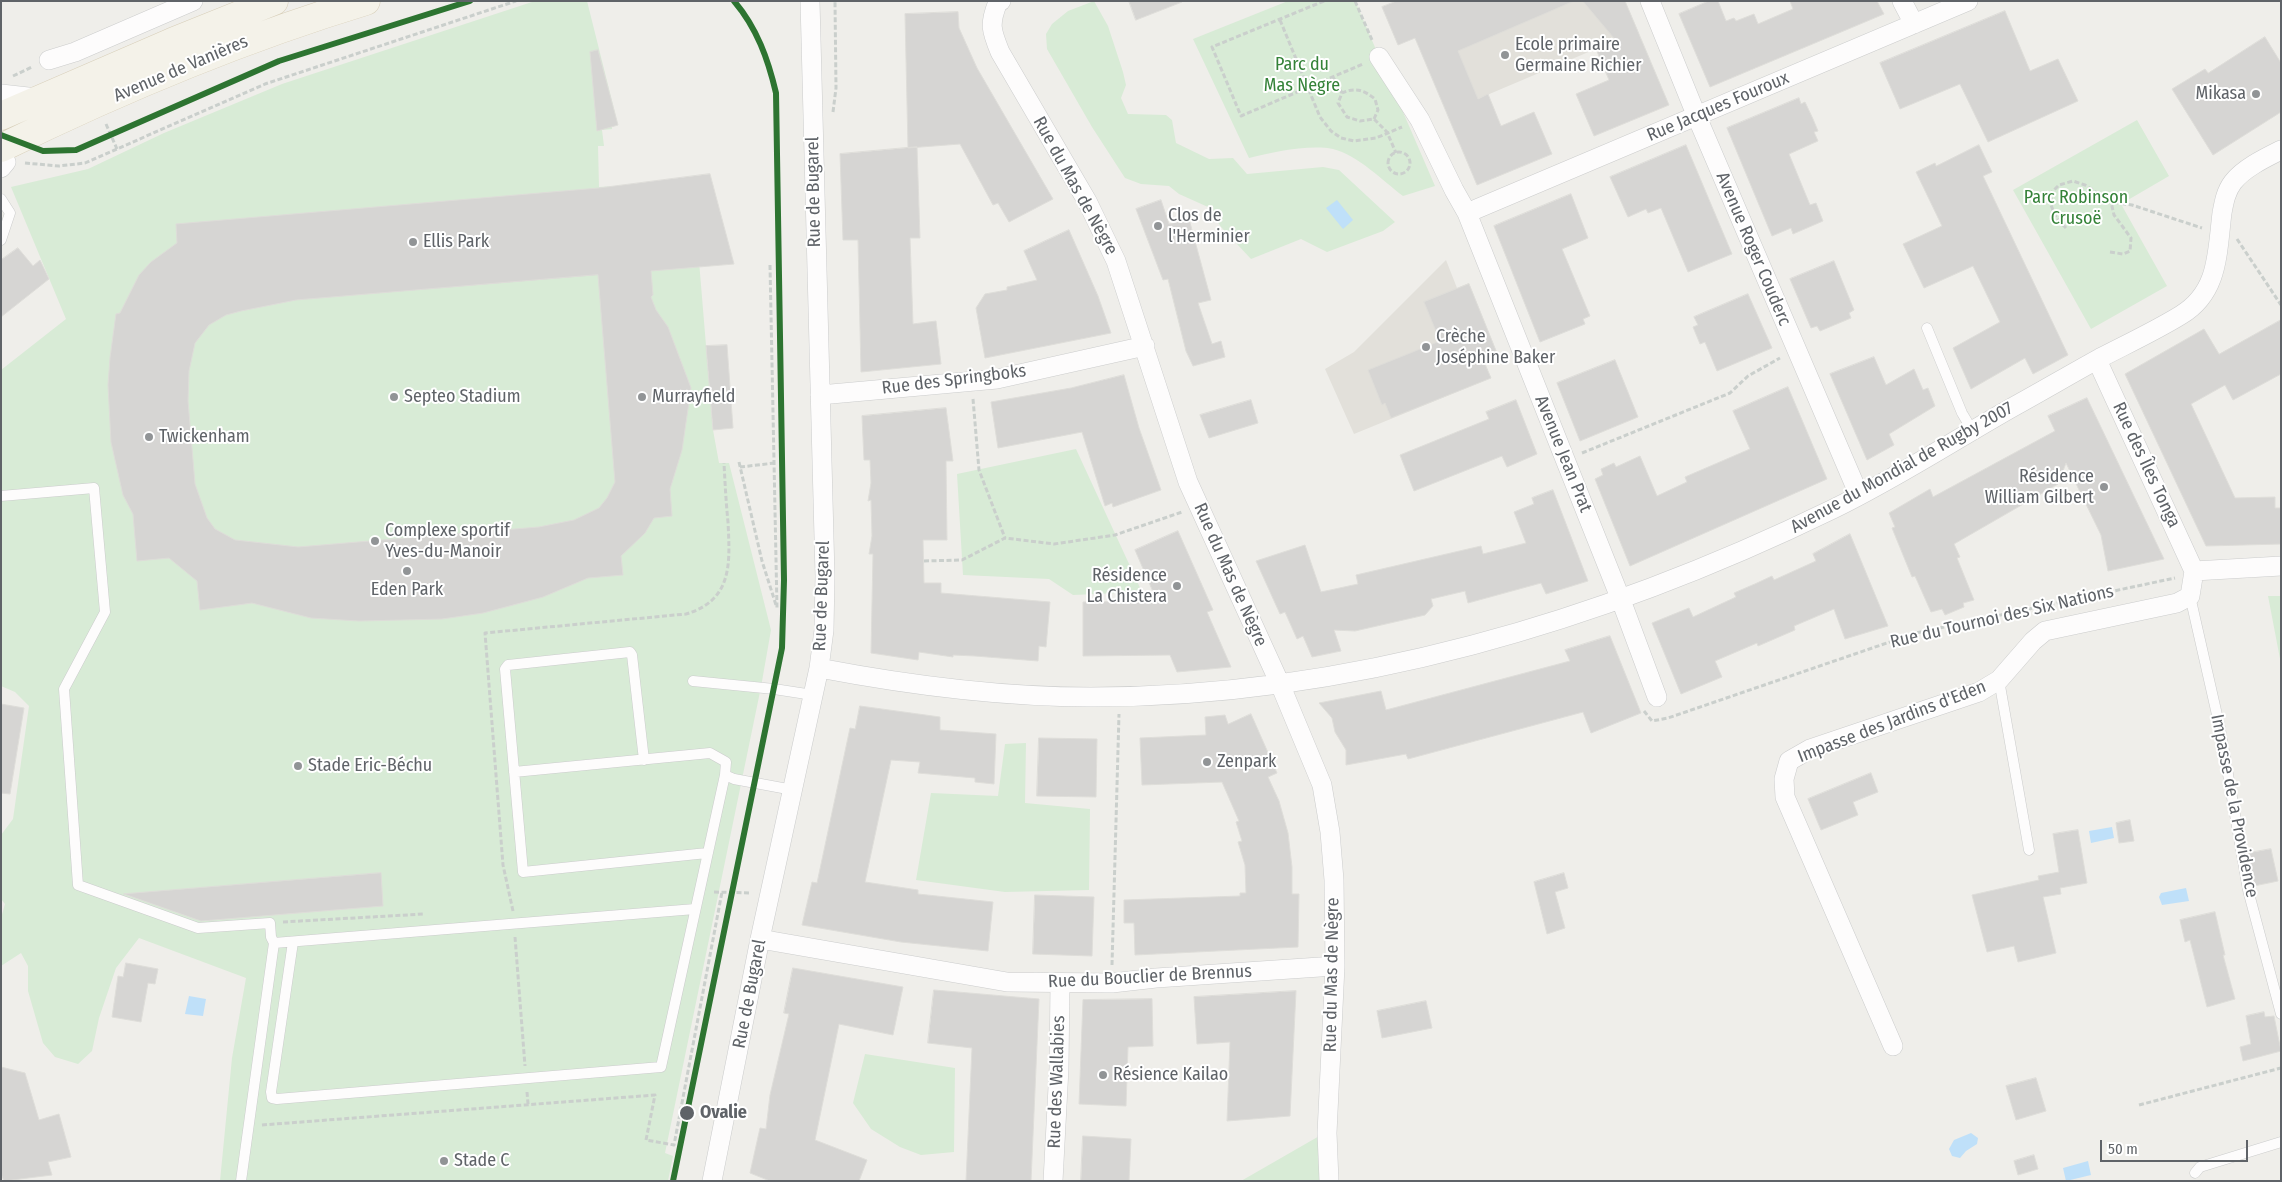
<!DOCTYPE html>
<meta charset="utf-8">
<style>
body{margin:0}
#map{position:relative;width:2282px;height:1182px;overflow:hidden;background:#efeeea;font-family:"Fira Sans Condensed",sans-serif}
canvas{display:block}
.frame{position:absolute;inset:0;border:2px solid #5f6368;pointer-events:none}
.scale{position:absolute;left:2100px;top:1140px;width:148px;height:22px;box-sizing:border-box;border:2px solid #5f6368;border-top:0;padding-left:6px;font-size:15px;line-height:18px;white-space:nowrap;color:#5f6368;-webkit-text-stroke:4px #fff;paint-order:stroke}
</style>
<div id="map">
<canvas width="2282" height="1182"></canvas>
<div class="frame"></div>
<div class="scale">50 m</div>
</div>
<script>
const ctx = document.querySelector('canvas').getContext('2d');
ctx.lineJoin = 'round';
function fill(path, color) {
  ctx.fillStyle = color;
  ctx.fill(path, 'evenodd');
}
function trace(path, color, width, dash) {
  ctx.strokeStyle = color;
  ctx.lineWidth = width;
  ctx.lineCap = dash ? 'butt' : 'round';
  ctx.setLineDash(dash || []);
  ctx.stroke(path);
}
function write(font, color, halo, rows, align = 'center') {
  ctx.font = font + ' "Fira Sans Condensed",sans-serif';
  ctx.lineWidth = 4;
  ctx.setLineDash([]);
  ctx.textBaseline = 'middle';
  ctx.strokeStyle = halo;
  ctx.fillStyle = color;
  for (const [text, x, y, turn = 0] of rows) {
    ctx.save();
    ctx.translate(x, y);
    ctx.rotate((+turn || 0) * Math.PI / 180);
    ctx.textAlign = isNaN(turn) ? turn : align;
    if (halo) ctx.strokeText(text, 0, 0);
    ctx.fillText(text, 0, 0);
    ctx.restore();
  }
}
fill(new Path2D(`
 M 1397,1 L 1625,1 L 1638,31 L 1447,112 L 1415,38 L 1398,45 L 1382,7 Z
 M 1446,260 L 1457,288 L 1469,283 L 1499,358 L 1485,364 L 1491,378 L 1354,434 L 1325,369 L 1354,352 Z`), '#e2e0da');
fill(new Path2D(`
 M 535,1 L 587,1 L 618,125 L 612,127 L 612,129 L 602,130 L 604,146 L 598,146 L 599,187 L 634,185 L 699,261 L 713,430 L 719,463 L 729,463 L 771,630 L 761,687 L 665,1153 L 673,1156 L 668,1181 L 220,1181 L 232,1058 L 246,978 L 139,938 L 116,968 L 99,1018 L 92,1051 L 78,1064 L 55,1057 L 43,1043 L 28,991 L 28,966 L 21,953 L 1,966 L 1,918 L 5,904 L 1,899 L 1,835 L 13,819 L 29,706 L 15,692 L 1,686 L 1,370 L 66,319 L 11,187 L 88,169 L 164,133 L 282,84 Z
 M 1094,1 L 1108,26 L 1123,72 L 1126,85 L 1121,98 L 1128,114 L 1166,115 L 1172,120 L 1176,143 L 1209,159 L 1233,158 L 1247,174 L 1323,167 L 1339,170 L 1395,222 L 1383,231 L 1327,252 L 1301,239 L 1251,259 L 1221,227 L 1208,207 L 1179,194 L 1169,186 L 1141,184 L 1125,178 L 1092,127 L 1047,49 L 1046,34 L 1052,24 L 1068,11 Z
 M 1288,1 L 1355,1 L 1435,186 L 1403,196 C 1382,180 1359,156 1333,149 C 1310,144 1272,152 1249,158 L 1193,39 Z
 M 2137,120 L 2169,176 L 2121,204 L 2167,286 L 2091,329 L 2013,190 Z
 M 1076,449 L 1142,592 L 1073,595 L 1049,579 L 963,575 L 957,474 Z
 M 2268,596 L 2281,596 L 2281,664 Z
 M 1026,743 L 1025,803 L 1090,809 L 1089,890 L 1005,892 L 916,880 L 931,793 L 998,796 L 1005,744 Z
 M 865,1054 L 955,1068 L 954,1152 L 921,1155 L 900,1147 L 871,1129 L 853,1103 Z
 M 1321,1135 L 1329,1181 L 1241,1181 Z`), '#d8ebd6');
fill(new Path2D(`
 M 1337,200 L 1353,220 L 1343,229 L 1326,208 Z
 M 2112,827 L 2114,838 L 2091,843 L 2089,831 Z
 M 2186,888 L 2189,901 L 2162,905 L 2159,897 L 2161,893 Z
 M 189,996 L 206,999 L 203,1016 L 185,1014 Z
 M 1971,1133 L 1978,1138 L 1977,1144 L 1966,1151 L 1960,1158 L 1952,1156 L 1949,1149 L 1954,1140 Z
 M 2088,1161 L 2091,1175 L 2066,1181 L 2063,1168 Z`), '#bfe0f9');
const building = new Path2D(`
 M 1129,1 L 1182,1 L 1182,2 L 1136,20 Z
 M 1397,1 L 1574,1 L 1458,51 L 1478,99 L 1488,94 L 1501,126 L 1534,112 L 1552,154 L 1477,185 L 1415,38 L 1398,45 L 1382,7 Z
 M 1583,1 L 1625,1 L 1669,105 L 1594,136 L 1576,94 L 1609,80 L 1596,49 L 1616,41 Z
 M 1709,1 L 1718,1 L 1726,21 L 1734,18 L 1736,21 L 1754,14 L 1758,24 L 1793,9 L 1790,1 L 1877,1 L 1884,14 L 1710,87 L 1679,14 Z
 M 2005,11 L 2030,71 L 2058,59 L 2078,101 L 1988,142 L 1960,84 L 1900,109 L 1880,63 Z
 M 958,12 L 959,28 L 977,68 L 1053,199 L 1009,222 L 998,203 L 993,205 L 960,144 L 908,148 L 905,14 Z
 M 2265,37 L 2281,63 L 2281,112 L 2213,155 L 2172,89 L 2205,69 L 2208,73 Z
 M 598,50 L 618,125 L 597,131 L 590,52 Z
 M 1799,98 L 1801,104 L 1805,102 L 1813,119 L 1818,131 L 1814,132 L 1818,141 L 1789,154 L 1810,205 L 1816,203 L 1823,221 L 1793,234 L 1791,228 L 1772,236 L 1727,128 Z
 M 1686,145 L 1732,254 L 1688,272 L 1661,208 L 1648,213 L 1646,209 L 1628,217 L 1610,177 Z
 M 1979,145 L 1992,172 L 1983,176 L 2068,355 L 2033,374 L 2025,358 L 1971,389 L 1953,348 L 2000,322 L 1973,266 L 1924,288 L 1903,244 L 1942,226 L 1916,172 L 1935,163 L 1936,166 Z
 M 917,147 L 920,238 L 910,238 L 913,324 L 936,321 L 941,364 L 861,372 L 858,240 L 843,240 L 840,154 Z
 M 710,174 L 734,264 L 651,271 L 653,295 L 651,297 L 656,310 L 668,327 L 691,388 L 682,450 L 670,489 L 672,516 L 654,518 L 645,533 L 621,556 L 623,575 L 588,578 L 543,597 L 483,613 L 442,619 L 359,621 L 311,618 L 252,603 L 200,610 L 197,581 L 169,558 L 137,561 L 133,514 L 123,495 L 111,442 L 108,385 L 110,358 L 116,314 L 120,313 L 139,275 L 151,262 L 177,243 L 176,224 L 599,188 ZM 598,275 L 615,482 L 607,498 L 599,508 L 574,520 L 539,527 L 298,547 L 235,540 L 215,529 L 207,518 L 195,484 L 188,401 L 189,371 L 195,343 L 209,325 L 226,315 L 241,311 L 296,300 Z
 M 1571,194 L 1588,238 L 1562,249 L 1590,316 L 1583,319 L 1585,324 L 1540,342 L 1494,226 Z
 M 1161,200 L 1169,224 L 1189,219 L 1211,300 L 1198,303 L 1212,344 L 1221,341 L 1225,357 L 1193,366 L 1186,351 L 1168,279 L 1163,280 L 1136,209 Z
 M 1069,230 L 1098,296 L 1111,333 L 985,358 L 976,308 L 985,294 L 1007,290 L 1007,287 L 1037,280 L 1024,251 Z
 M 18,248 L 33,266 L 40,260 L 49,279 L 1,317 L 1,260 Z
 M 1834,261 L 1854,310 L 1849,313 L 1851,318 L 1820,331 L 1817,326 L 1811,328 L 1790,279 Z
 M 1469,284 L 1499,358 L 1485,364 L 1491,378 L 1391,418 L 1385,403 L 1382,405 L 1368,370 L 1440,341 L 1424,302 Z
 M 1748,294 L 1772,348 L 1717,371 L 1705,342 L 1700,344 L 1693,327 L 1698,325 L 1694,317 Z
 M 2281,320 L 2281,374 L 2233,400 L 2225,385 L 2191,404 L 2235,498 L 2275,497 L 2275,508 L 2281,508 L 2281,544 L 2206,546 L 2125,374 L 2204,329 L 2219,354 Z
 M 727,345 L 733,428 L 713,430 L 706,346 Z
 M 1874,357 L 1886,385 L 1914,369 L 1923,390 L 1928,388 L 1935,406 L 1889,434 L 1894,445 L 1867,460 L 1830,374 Z
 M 1615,360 L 1638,417 L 1580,441 L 1557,383 Z
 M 1124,375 L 1139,428 L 1161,490 L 1113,507 L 1112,503 L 1105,506 L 1082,432 L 998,448 L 991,402 L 1071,388 Z
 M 1788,387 L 1827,479 L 1630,566 L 1595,479 L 1603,475 L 1601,469 L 1614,463 L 1616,467 L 1640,456 L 1657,496 L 1687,482 L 1685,477 L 1750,449 L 1733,411 Z
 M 2087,398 L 2164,559 L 2108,571 L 2101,535 L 2066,463 L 2058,484 L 1954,544 L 1960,557 L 1957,558 L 1974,600 L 1963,603 L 1964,607 L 1945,615 L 1942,609 L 1931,612 L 1915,576 L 1912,577 L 1892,528 L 1895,527 L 1889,513 L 1930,489 L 1933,497 L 2055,431 L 2048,416 Z
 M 1251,400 L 1258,423 L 1209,438 L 1200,415 Z
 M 1516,400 L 1537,454 L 1507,467 L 1502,456 L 1414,491 L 1400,455 L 1489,419 L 1486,412 Z
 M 946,408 L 953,461 L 946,461 L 947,540 L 923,540 L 924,583 L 941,583 L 941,593 L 1050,602 L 1046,647 L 1039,646 L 1038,661 L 975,656 L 953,655 L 953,657 L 919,652 L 918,660 L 871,653 L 873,554 L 869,554 L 872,536 L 871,500 L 868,501 L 871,483 L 870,460 L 864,460 L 862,416 Z
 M 1553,490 L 1588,581 L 1546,594 L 1541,583 L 1468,603 L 1465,591 L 1431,599 L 1433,606 L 1425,615 L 1355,631 L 1334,630 L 1341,651 L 1312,657 L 1303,636 L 1297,639 L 1285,612 L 1280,614 L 1256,561 L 1305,545 L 1321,592 L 1358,584 L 1356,575 L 1481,546 L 1483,554 L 1526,543 L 1514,512 L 1534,504 L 1532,498 Z
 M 1178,531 L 1213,610 L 1207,612 L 1231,667 L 1177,672 L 1170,655 L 1083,656 L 1083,602 L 1157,601 L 1135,550 Z
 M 1850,534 L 1888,626 L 1845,639 L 1834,609 L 1794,626 L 1795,630 L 1758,646 L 1757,643 L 1715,661 L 1722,677 L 1681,694 L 1652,623 L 1689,608 L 1693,617 L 1736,597 L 1734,593 L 1757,583 L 1772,576 L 1774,580 L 1816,561 L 1813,554 Z
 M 1610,636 L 1641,713 L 1591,733 L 1583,712 L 1408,759 L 1406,754 L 1346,765 L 1346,750 L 1335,732 L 1332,718 L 1319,703 L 1381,691 L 1386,710 L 1570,661 L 1565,650 Z
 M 1,704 L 24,708 L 10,794 L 1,793 Z
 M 860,706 L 940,717 L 940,730 L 996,734 L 994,784 L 975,782 L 975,778 L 918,773 L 920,762 L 891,760 L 865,882 L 918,890 L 918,894 L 993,902 L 988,951 L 901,942 L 802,925 L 812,882 L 817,883 L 850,728 L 855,729 Z
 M 1251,714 L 1277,773 L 1268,777 L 1279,801 L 1288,833 L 1292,867 L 1292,894 L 1299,894 L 1298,947 L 1135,955 L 1134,923 L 1124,923 L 1124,900 L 1240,896 L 1240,893 L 1246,893 L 1245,865 L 1238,842 L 1242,841 L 1236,822 L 1239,821 L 1222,782 L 1142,785 L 1140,738 L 1206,735 L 1205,717 L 1225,715 L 1228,724 Z
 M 1039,738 L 1097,739 L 1096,797 L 1037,796 Z
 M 1871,773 L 1878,792 L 1853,802 L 1858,815 L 1821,830 L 1808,799 Z
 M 2130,820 L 2134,841 L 2119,843 L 2116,823 Z
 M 2078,830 L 2087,883 L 2060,888 L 2061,894 L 2043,897 L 2056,953 L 2018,962 L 2014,946 L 1987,952 L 1972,895 L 2039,880 L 2038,876 L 2059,872 L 2053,834 Z
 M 2271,849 L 2278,881 L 2254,886 L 2249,853 Z
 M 381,873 L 383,906 L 298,913 L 201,921 L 124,894 Z
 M 1564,873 L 1568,888 L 1555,892 L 1565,928 L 1547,934 L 1534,882 Z
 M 1035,895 L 1094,897 L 1092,956 L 1033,954 Z
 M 2215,912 L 2225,955 L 2223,955 L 2235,999 L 2207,1007 L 2190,940 L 2185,942 L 2180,920 Z
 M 126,963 L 158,969 L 155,984 L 148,983 L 141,1022 L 112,1017 L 118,976 L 123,977 Z
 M 793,968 L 903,987 L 893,1035 L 839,1024 L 815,1140 L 867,1160 L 859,1181 L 770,1181 L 750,1173 L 760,1128 L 766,1129 L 770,1095 L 789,1014 L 784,1013 Z
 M 934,990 L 1039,999 L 1031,1181 L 966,1181 L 972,1048 L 928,1043 Z
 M 1296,991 L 1290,1116 L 1227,1121 L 1230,1042 L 1197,1044 L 1194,997 Z
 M 1152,999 L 1153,1046 L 1128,1047 L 1126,1106 L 1079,1104 L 1083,1000 Z
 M 1426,1001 L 1432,1028 L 1382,1038 L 1377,1011 Z
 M 2264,1012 L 2265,1017 L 2274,1016 L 2281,1051 L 2243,1061 L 2240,1047 L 2251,1044 L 2246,1016 Z
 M 1,1067 L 25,1073 L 39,1120 L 59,1114 L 71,1157 L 48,1162 L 52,1175 L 4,1181 L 1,1174 Z
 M 2036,1078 L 2046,1111 L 2016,1120 L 2006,1086 Z
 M 1083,1136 L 1131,1139 L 1129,1181 L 1081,1181 Z
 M 2034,1155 L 2038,1169 L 2018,1175 L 2014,1161 Z`);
fill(building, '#d6d5d3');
trace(building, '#deddd9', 1);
const lane = new Path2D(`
 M 1,199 L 10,213 L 1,240
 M 1927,328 L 1962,413 L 1972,430
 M 1,496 L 94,488 L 105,612 L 64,689 L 78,885 L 198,928 L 270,923 L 271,937 L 274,943 L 241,1181
 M 2190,596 L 2220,728 L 2248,890 L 2281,1014
 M 1999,680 L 2029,850
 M 693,681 L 774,689 L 813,695
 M 644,760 L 632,655 L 630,652 L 508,665 L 505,669 L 523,872 L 707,853
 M 514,772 L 710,753 L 726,762 L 725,775
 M 293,942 L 271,1092 L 272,1098 L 277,1099 L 661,1067 L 725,775 L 734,779 L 793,790
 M 274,943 L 695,909
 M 2195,1173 L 2200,1167 L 2281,1142`);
const street = new Path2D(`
 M 1001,1 L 998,2 C 989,24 991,30 1000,52 L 1087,201 L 1116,261 L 1188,482 L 1280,684 L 1322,785 L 1330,832 L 1334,880 L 1335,966 L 1327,1133 L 1329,1181
 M 1650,1 L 1697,117 L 1859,495
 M 1902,1 L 1914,24
 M 1379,57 L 1420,120 L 1454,190 L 1467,213 L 1621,600 L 1657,697
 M 49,60 L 75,52 L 193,1
 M 1,94 L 37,98
 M 1,152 L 6,162 L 1,168
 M 1467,213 L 1968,1
 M 2097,360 L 2194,571
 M 820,395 L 997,379 L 1145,346
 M 2194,571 L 2281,566
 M 819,668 C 908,685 1001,697 1091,697 C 1349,697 1603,621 1833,509 C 1895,479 1953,441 2013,407 C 2042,391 2071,374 2100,358 C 2127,344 2155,331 2181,315 C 2219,292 2217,253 2222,213 C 2224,202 2226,191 2233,182 C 2244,168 2265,158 2281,150
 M 760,939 L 1007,982 L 1112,983 L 1156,978 L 1335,966
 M 1893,1046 L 1785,797 L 1784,779 L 1789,761 L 1810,749 L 1979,692 L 1999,680 L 2033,641 L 2045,631 L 2177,603 L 2190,596 L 2194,571
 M 712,1181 L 760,939 L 819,668 L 824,630 L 825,576 L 810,1
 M 1053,1181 L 1059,1068 L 1060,984`);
const primary = new Path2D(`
 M 1,116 L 172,42 L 274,1
 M 1,148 C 119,90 241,39 366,1`);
trace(lane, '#cbcccc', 11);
trace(street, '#cbcccc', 20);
trace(primary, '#d7ceb8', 29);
trace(new Path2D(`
 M 1324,1 L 1212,47 L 1241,116 L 1363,64
 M 1355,1 L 1372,40
 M 1280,20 L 1320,117 L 1331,131 L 1341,138 L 1354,141 L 1376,138 L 1402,127
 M 13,76 L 32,67
 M 1333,77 L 1342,93
 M 833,112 L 836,88 L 835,1
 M 1374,119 L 1378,110 L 1375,99 C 1364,90 1355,87 1342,93 L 1338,103 L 1347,117 L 1360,121 L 1374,119 L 1387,132 L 1396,153
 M 106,124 L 117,149
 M1388 163a11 11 0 1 1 22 0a11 11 0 1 1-22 0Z
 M 25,163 L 59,166 L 85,163 L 265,84 L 516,1
 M 2066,228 L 2056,218 L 2051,205 L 2051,193 L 2059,185 L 2073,181 L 2085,185 L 2111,202 L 2132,205 L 2202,228
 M 2237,239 L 2281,305
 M 2110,252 L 2123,254 L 2130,251 L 2131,238 L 2114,215 L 2111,202
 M 770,265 L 777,608
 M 973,399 L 979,470 L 1005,538
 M 1582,453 L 1730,393 L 1748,376 L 1780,358
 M 739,462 L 762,561 L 776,605
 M 740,467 L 775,463
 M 924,561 L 962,560 L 1005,538 L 1054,544 L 1115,535 L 1182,512
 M 1644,711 L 1652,721 L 1668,718 L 1916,633 L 2175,578
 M 714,892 L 751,893
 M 513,911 L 503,865 L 485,633 L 686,614 C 733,600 730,563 728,522 C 726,502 725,483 724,463
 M 283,922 L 424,914
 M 515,937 L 525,1066
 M 1112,965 L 1119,714
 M 527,1092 L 528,1104
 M 2139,1105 L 2281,1068
 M 262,1125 L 655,1095 L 646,1140 L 674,1145 L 722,892`), '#cacfcc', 3, [5, 2.5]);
trace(lane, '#fdfcfc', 10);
trace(street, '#fdfcfc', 19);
trace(primary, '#f4f2e9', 28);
trace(new Path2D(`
 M 1,135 L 43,151 L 76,150 L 279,61 L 470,1
 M 673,1181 L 782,648 L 784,580 L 776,93 C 768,59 757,28 734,1`), '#2d7431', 6);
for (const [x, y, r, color] of [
 [1505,55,5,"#919496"],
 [2256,94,5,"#919496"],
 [1158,226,5,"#919496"],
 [413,242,5,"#919496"],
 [1426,347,5,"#919496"],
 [394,397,5,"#919496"],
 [642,397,5,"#919496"],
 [149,437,5,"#919496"],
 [2104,487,5,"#919496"],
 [375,541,5,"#919496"],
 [407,571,5,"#919496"],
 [1177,586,5,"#919496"],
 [1207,762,5,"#919496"],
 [298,766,5,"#919496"],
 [1103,1075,5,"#919496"],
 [687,1113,8,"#5f6368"],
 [444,1161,5,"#919496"]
]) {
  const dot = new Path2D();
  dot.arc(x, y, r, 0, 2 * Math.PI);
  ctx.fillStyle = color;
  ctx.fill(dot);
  trace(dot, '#fff', 2);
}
write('18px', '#5f6368', '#fff', [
 ["Ecole primaire",1515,45],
 ["Germaine Richier",1515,66],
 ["Mikasa",2246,94,"right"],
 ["Clos de",1168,216],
 ["l'Herminier",1168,237],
 ["Ellis Park",423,242],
 ["Crèche",1436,337],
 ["Joséphine Baker",1436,358],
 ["Septeo Stadium",404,397],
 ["Murrayfield",652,397],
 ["Twickenham",159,437],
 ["Résidence",2094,477,"right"],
 ["William Gilbert",2094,498,"right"],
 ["Complexe sportif",385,531],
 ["Yves-du-Manoir",385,552],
 ["Résidence",1167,576,"right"],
 ["La Chistera",1167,597,"right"],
 ["Eden Park",407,590,"center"],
 ["Zenpark",1217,762],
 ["Stade Eric-Béchu",308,766],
 ["Résience Kailao",1113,1075],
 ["Stade C",454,1161]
], 'left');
write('18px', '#348238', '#fff', [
 ["Parc du",1302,65],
 ["Mas Nègre",1302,86],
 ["Parc Robinson",2076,198],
 ["Crusoë",2076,219]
]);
write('18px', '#5f6368', '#fff', [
 ["Avenue de Vanières",181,69,-23],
 ["Rue Jacques Fouroux",1718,107,-23],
 ["Rue du Mas de Nègre",1075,186,61],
 ["Rue de Bugarel",814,192,-91],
 ["Avenue Roger Couderc",1753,249,67],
 ["Rue des Springboks",954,380,-7],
 ["Avenue Jean Prat",1563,454,68],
 ["Rue des Îles Tonga",2146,465,65],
 ["Avenue du Mondial de Rugby 2007",1902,468,-29],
 ["Rue du Mas de Nègre",1230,575,66],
 ["Rue de Bugarel",822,596,-88],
 ["Rue du Tournoi des Six Nations",2002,617,-13],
 ["Impasse des Jardins d'Eden",1892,722,-21],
 ["Impasse de la Providence",2234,806,79],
 ["Rue du Mas de Nègre",1332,975,-89],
 ["Rue du Bouclier de Brennus",1150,977,-3],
 ["Rue de Bugarel",750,994,-79],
 ["Rue des Wallabies",1057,1082,-88]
]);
write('bold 18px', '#5f6368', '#fff', [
 ["Ovalie",700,1113]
], 'left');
</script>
